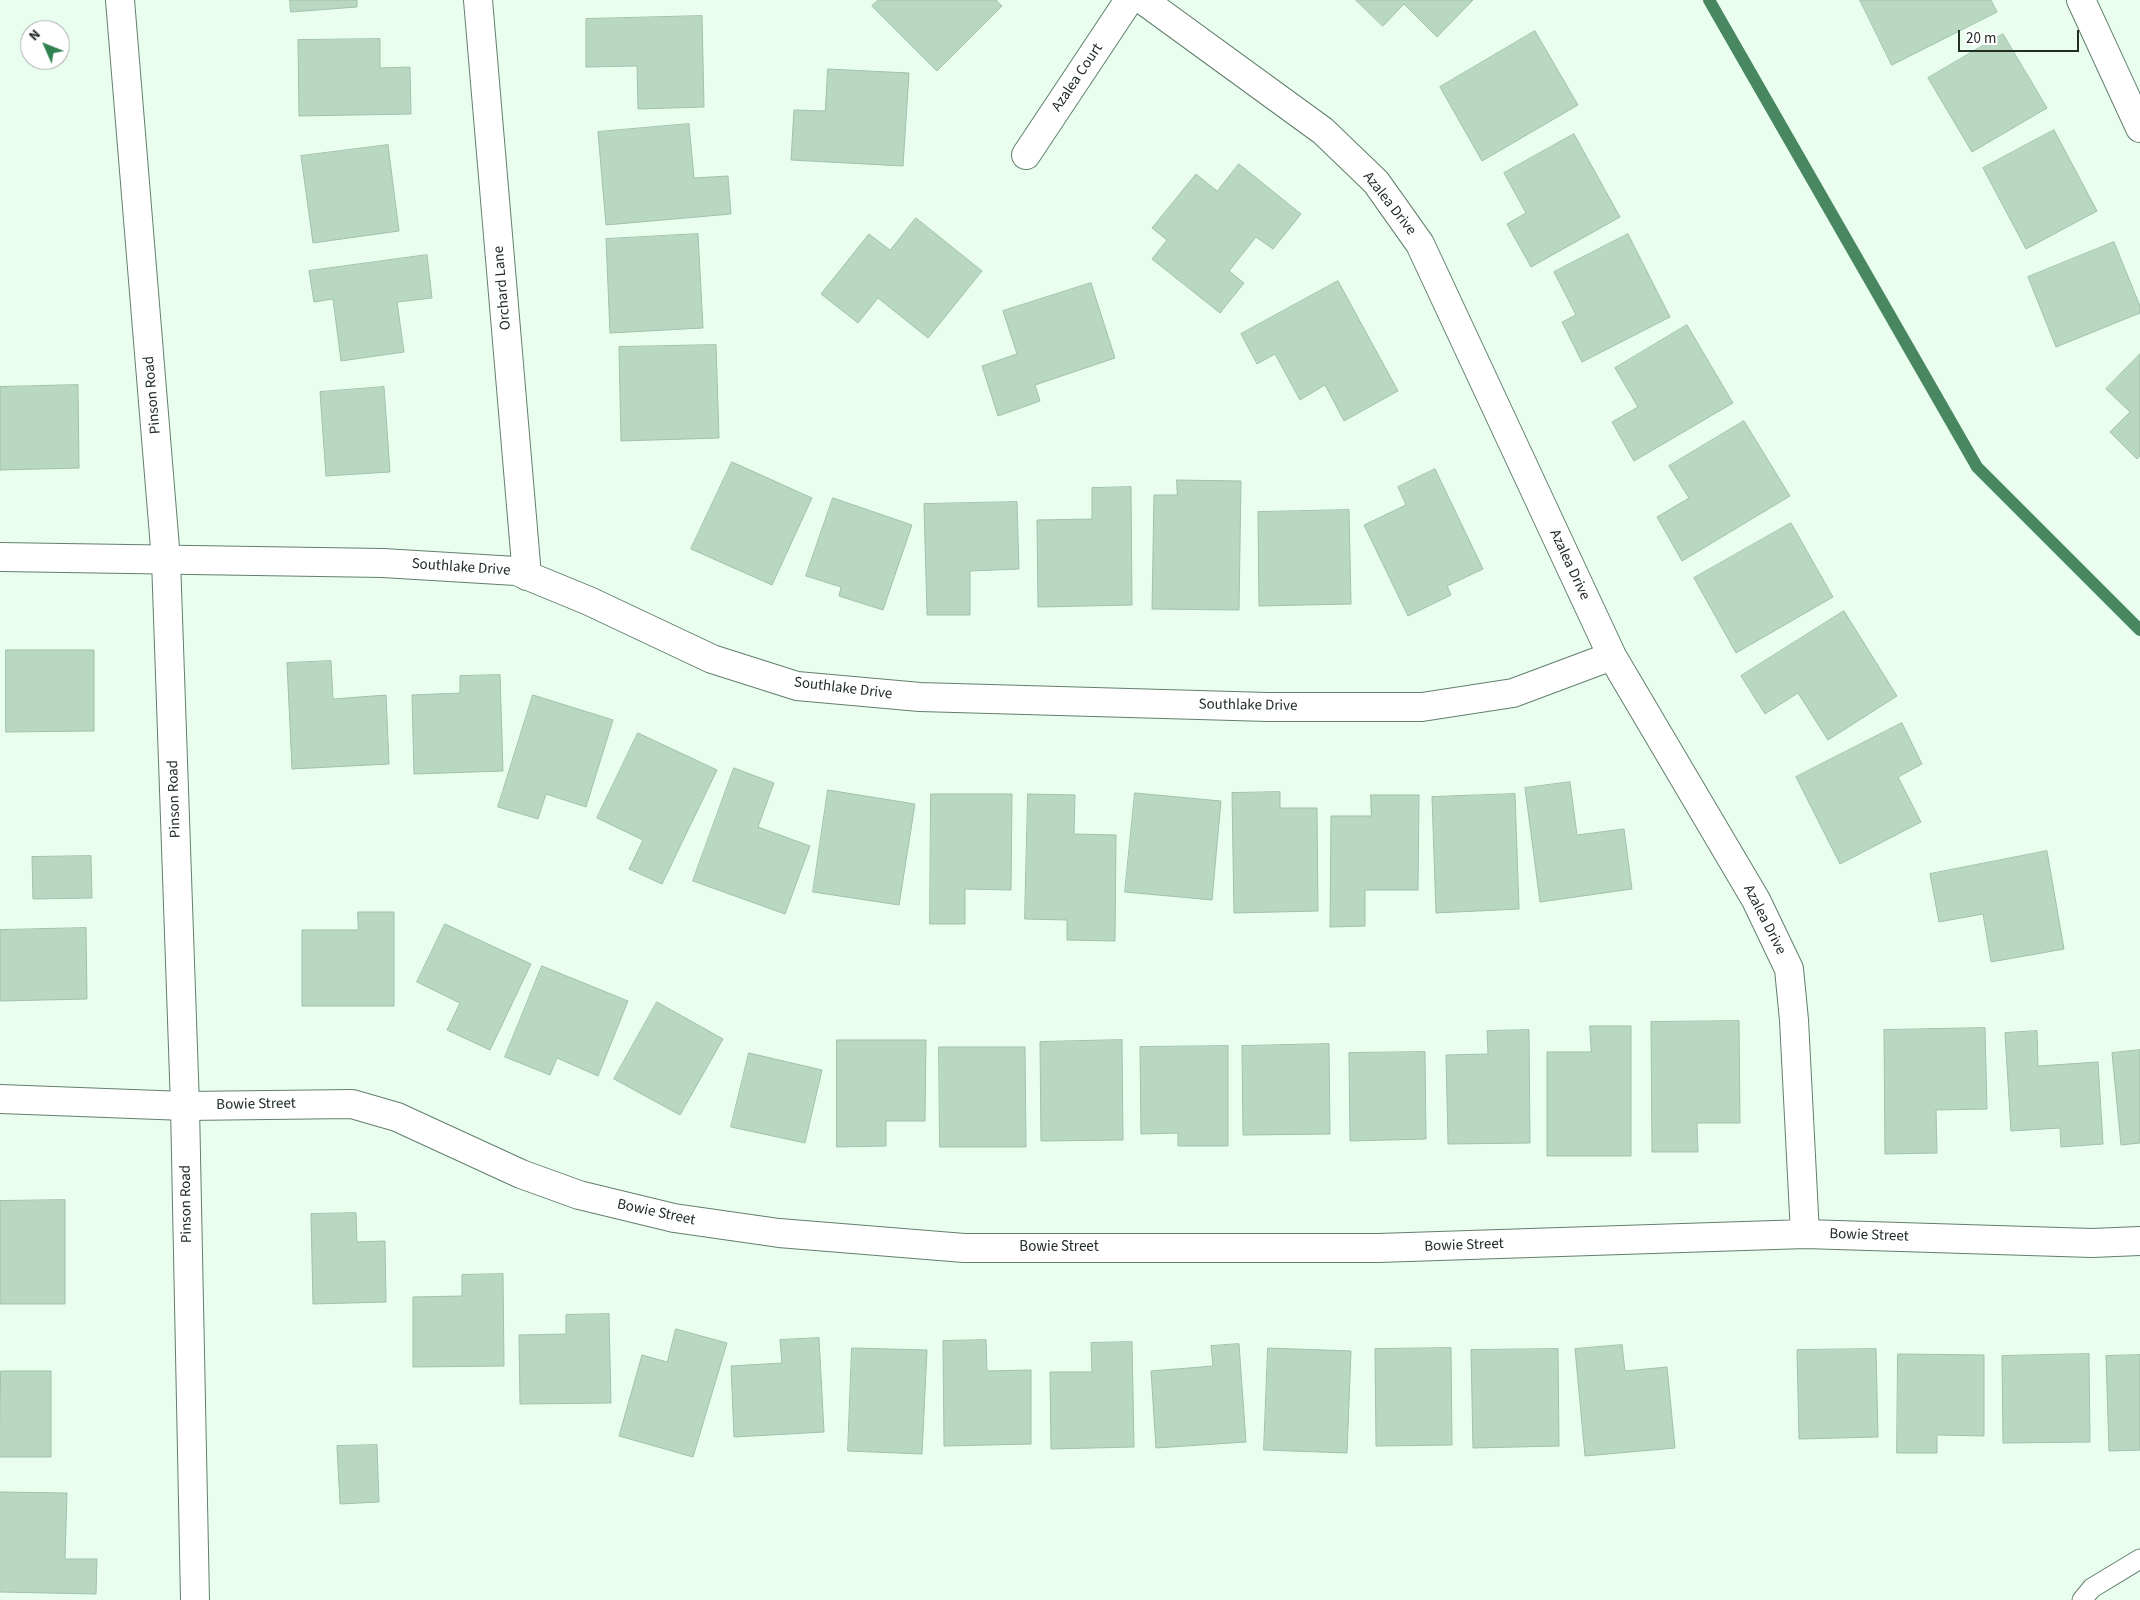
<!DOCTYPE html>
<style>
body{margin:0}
#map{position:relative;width:2140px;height:1600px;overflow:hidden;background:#eafef0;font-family:"Source Sans 3",sans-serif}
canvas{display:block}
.north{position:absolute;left:20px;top:20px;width:50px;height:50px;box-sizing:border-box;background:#fff;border:1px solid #a6aba8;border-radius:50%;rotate:314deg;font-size:14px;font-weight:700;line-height:20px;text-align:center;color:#212d25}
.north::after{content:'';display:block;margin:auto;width:18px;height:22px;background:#308152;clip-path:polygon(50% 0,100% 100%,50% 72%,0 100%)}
.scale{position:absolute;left:1958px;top:30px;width:121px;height:22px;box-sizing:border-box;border:2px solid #212d25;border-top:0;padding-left:6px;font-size:15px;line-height:18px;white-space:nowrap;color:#212d25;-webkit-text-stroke:4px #fff;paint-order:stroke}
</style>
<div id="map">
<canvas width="2140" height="1600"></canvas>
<div class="north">N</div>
<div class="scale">20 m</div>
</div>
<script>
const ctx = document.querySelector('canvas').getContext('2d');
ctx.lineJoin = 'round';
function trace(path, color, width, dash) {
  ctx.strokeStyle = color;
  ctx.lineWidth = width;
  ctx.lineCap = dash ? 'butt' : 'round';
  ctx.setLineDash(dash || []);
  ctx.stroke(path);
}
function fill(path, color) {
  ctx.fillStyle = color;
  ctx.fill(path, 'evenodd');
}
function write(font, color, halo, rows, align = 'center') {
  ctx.font = font + ' "Source Sans 3",sans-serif';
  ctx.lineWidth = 4.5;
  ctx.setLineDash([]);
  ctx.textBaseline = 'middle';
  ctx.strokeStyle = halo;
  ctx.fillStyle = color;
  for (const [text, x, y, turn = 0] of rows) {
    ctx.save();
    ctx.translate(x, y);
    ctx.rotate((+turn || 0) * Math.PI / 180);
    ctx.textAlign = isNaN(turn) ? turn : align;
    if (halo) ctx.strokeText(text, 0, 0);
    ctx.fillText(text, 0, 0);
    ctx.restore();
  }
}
trace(new Path2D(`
 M 1709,0 L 1977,467 L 2140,630`), '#488760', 12);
const building = new Path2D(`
 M 290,0 L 357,0 L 357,7 L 291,12 Z
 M 878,0 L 996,0 L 1002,6 L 937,71 L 872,6 Z
 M 1356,0 L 1473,0 L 1437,37 L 1404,4 L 1383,26 Z
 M 1860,0 L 1991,0 L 1997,12 L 1892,65 Z
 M 702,16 L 704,107 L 638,109 L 637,66 L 586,67 L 586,19 Z
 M 1535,31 L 1578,105 L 1482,161 L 1440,87 Z
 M 2003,34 L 2047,108 L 1972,152 L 1928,78 Z
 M 380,39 L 380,68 L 410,67 L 411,114 L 299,116 L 298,40 Z
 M 828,69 L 909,73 L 903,166 L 791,160 L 794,110 L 825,111 Z
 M 689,124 L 694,178 L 728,176 L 731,214 L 606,225 L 598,132 Z
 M 2054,130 L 2097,211 L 2026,249 L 1983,168 Z
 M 1574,134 L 1620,217 L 1531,267 L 1507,224 L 1526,213 L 1504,173 Z
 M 388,145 L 399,231 L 313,243 L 301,156 Z
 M 1239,164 L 1301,214 L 1273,249 L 1256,237 L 1229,271 L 1244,283 L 1220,313 L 1152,259 L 1167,240 L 1152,228 L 1196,174 L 1217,191 Z
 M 916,218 L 982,271 L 928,338 L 878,298 L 858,323 L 821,294 L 869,234 L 890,250 Z
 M 698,234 L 703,328 L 610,333 L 606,239 Z
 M 1628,234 L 1670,317 L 1582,362 L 1562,322 L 1576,315 L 1554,272 Z
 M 2114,242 L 2140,306 L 2140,313 L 2056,347 L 2028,277 Z
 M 427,255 L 432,298 L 397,302 L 404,352 L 341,361 L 333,299 L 314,302 L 309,271 Z
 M 1338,281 L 1398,391 L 1344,421 L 1325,385 L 1300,400 L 1275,354 L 1257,364 L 1241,334 Z
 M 1091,283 L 1115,358 L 1035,385 L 1040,401 L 998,416 L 982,366 L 1017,354 L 1003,311 Z
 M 1687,325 L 1733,403 L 1634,461 L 1612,422 L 1638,407 L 1615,368 Z
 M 716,345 L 719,438 L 621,441 L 619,347 Z
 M 2140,354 L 2140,456 L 2137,459 L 2110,432 L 2130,412 L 2106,389 Z
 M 78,385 L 79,468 L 0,470 L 0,387 Z
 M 384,387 L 390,472 L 326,476 L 320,392 Z
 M 1744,421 L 1790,496 L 1682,561 L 1657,517 L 1689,498 L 1669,466 Z
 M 732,462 L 812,498 L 772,585 L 691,549 Z
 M 1435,469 L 1483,569 L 1447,586 L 1451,595 L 1408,616 L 1364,525 L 1406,505 L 1398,487 Z
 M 1177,480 L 1241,481 L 1239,610 L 1152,609 L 1154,495 L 1177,495 Z
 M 1131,487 L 1132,605 L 1038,607 L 1037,520 L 1092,519 L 1092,488 Z
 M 833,498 L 912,525 L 883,610 L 839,596 L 841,587 L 806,576 Z
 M 1017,502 L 1019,569 L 970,571 L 970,615 L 927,615 L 924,504 Z
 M 1349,510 L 1351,604 L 1259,606 L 1258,512 Z
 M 1791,523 L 1833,597 L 1736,653 L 1694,578 Z
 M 1844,611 L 1897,696 L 1828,740 L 1798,693 L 1765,714 L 1741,676 Z
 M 6,650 L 94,650 L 94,731 L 6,732 Z
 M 331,661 L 333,699 L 386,695 L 389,764 L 292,769 L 287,663 Z
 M 500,675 L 503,771 L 414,774 L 412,695 L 460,693 L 460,676 Z
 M 533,695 L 613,720 L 586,807 L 546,794 L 538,819 L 498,807 Z
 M 1902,723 L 1922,764 L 1898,777 L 1921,822 L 1840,864 L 1796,777 Z
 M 638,733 L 717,770 L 662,884 L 629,869 L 643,840 L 597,818 Z
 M 734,768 L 774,783 L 758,827 L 810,846 L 785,914 L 693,881 Z
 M 1570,782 L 1577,835 L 1624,829 L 1632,889 L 1540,902 L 1525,788 Z
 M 828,790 L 915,804 L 899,905 L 813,892 Z
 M 1280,792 L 1280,808 L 1317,808 L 1318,911 L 1234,913 L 1232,793 Z
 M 1135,793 L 1221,801 L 1212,900 L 1125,892 Z
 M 931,794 L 1012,794 L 1011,890 L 965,889 L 965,924 L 930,924 Z
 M 1028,794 L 1075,795 L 1074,834 L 1116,835 L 1115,941 L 1067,940 L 1067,920 L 1025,919 Z
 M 1515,794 L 1519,909 L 1436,913 L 1432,797 Z
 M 1371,795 L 1419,795 L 1418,890 L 1365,890 L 1365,926 L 1330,927 L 1331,816 L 1371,816 Z
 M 2047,851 L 2064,949 L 1991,962 L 1983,914 L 1939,922 L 1930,874 Z
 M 91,856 L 92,898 L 33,899 L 32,857 Z
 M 358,912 L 394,912 L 394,1006 L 302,1006 L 302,930 L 358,930 Z
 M 445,924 L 531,964 L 490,1050 L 447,1030 L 460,1003 L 417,982 Z
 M 86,928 L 87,999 L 0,1001 L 0,930 Z
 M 542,966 L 628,1001 L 598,1076 L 557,1058 L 550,1075 L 505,1057 Z
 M 657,1002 L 723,1039 L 680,1115 L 614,1079 Z
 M 1739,1021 L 1740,1123 L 1697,1123 L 1698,1152 L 1652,1152 L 1651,1022 Z
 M 1590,1026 L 1631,1026 L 1631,1156 L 1547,1156 L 1547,1052 L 1591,1052 Z
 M 1985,1028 L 1987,1109 L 1936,1110 L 1937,1153 L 1885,1154 L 1884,1030 Z
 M 1529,1030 L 1530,1143 L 1448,1144 L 1446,1055 L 1488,1054 L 1487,1031 Z
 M 2037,1031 L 2038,1066 L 2098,1062 L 2103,1144 L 2061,1147 L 2060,1128 L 2011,1131 L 2005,1033 Z
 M 837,1040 L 926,1040 L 925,1121 L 886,1121 L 886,1146 L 837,1147 Z
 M 1122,1040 L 1123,1140 L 1041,1141 L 1040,1042 Z
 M 1329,1044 L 1330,1134 L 1243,1135 L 1242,1046 Z
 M 1228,1046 L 1228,1146 L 1178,1146 L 1178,1133 L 1141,1134 L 1140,1047 Z
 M 939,1047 L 1025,1047 L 1026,1147 L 940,1147 Z
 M 2140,1050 L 2140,1143 L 2121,1145 L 2112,1053 Z
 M 1425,1052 L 1426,1139 L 1350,1141 L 1349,1053 Z
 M 749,1053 L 822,1070 L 805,1143 L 731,1127 Z
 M 65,1200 L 65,1304 L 0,1304 L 0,1201 Z
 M 356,1213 L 357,1242 L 385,1241 L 386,1302 L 313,1304 L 311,1214 Z
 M 503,1274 L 504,1366 L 413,1367 L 413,1297 L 462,1296 L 462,1275 Z
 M 609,1314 L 611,1403 L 520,1404 L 519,1335 L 566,1334 L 566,1315 Z
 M 676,1329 L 727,1343 L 693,1457 L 619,1436 L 642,1355 L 667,1362 Z
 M 819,1338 L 824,1432 L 734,1437 L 731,1366 L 782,1363 L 780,1340 Z
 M 986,1340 L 987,1371 L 1031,1370 L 1031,1444 L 944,1446 L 943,1341 Z
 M 1132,1342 L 1134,1447 L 1051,1449 L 1050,1372 L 1092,1372 L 1091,1343 Z
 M 1239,1344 L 1246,1442 L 1156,1448 L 1151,1371 L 1213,1366 L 1211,1346 Z
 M 1622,1345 L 1625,1371 L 1667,1367 L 1675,1448 L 1585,1456 L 1575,1349 Z
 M 852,1348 L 927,1350 L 922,1454 L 848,1451 Z
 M 1268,1348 L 1351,1351 L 1347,1453 L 1264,1450 Z
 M 1451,1348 L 1452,1445 L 1376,1446 L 1375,1349 Z
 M 1558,1349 L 1559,1446 L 1473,1448 L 1471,1350 Z
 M 1876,1349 L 1878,1437 L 1799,1439 L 1797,1350 Z
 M 1898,1354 L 1984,1355 L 1984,1436 L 1937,1435 L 1937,1453 L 1897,1453 Z
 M 2089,1354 L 2090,1442 L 2003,1443 L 2002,1356 Z
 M 2140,1355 L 2140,1450 L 2109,1451 L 2106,1356 Z
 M 1,1371 L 51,1371 L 51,1457 L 0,1457 Z
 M 377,1445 L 379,1502 L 340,1504 L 337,1446 Z
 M 0,1492 L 67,1493 L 65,1559 L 97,1559 L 96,1594 L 0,1592 Z`);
fill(building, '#b8d8c2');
trace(building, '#a1c1ab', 1);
const lane = new Path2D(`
 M 2082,1600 L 2092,1588 L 2140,1559`);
const street = new Path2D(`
 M 478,0 L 527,576
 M 1143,0 L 1323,131 L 1376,182 L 1420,244 L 1612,656 L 1756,900 L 1789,969 L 1794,1020 L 1805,1234
 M 2081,0 L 2140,128
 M 1026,155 L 1129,0
 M 0,557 L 383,563 L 516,571 L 589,601 L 712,659 L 797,686 L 920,697 L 1268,707 L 1422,707 L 1513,693 L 1612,656
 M 0,1099 L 185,1106 L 352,1104 L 397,1117 L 521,1174 L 579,1195 L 674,1218 L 779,1233 L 964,1248 L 1378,1248 L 1805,1234 L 2092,1243 L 2140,1241`);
const secondary = new Path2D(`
 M 120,0 L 166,560 L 185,1106 L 195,1600`);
trace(lane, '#627f6b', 21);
trace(street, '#627f6b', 30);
trace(secondary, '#627f6b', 30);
trace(lane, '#fff', 19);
trace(street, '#fff', 28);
trace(secondary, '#fff', 28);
write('15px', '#212d25', '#fff', [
 ["Azalea Court",1078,78,-56],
 ["Azalea Drive",1389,204,52],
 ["Orchard Lane",503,288,-95],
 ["Pinson Road",153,395,-95],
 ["Azalea Drive",1569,565,65],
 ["Southlake Drive",461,568,4],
 ["Southlake Drive",843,689,7],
 ["Southlake Drive",1248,706,1],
 ["Pinson Road",175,799,-92],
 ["Azalea Drive",1764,920,63],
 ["Bowie Street",256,1105,-1],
 ["Pinson Road",187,1204,-91],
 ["Bowie Street",656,1213,12],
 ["Bowie Street",1869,1236,2],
 ["Bowie Street",1464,1246,-2],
 ["Bowie Street",1059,1248]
]);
</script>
